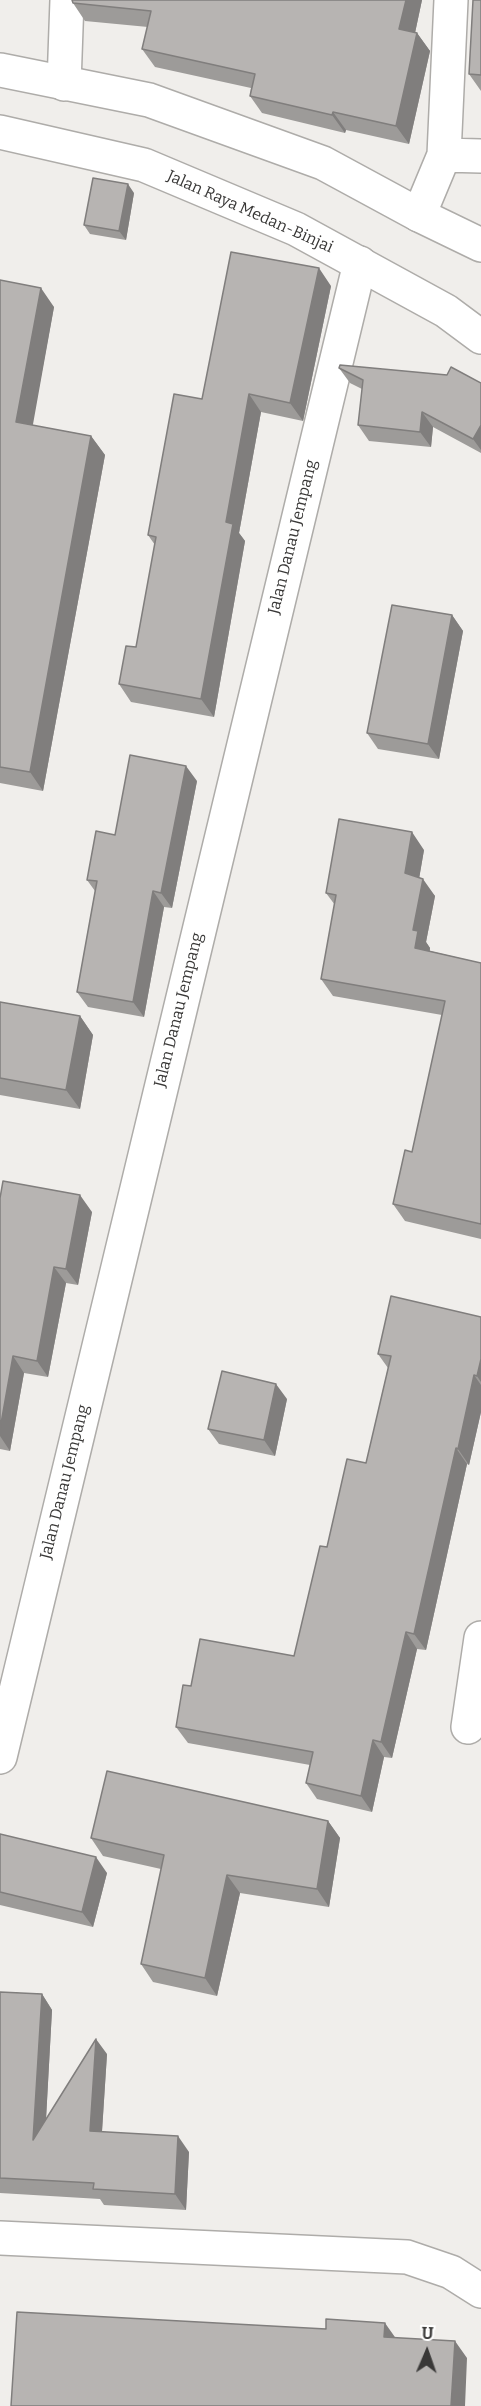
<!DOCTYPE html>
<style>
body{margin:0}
#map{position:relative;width:481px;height:2406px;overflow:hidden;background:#f0eeeb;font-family:Bitter,serif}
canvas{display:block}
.north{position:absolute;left:397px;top:2322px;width:60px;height:60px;-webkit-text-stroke:4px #fff;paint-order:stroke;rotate:2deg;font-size:16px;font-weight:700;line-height:24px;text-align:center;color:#393837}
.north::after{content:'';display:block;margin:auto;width:21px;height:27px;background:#393837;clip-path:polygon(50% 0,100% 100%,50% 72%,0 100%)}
</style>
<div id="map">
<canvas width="481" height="2406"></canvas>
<div class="north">U</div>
</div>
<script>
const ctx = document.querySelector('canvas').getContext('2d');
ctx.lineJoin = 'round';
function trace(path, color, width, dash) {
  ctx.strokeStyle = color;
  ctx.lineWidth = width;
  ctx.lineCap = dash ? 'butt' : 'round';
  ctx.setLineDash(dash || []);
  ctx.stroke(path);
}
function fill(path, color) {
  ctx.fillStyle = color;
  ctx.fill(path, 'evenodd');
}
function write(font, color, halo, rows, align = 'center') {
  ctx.font = font + ' Bitter,serif';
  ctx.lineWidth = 6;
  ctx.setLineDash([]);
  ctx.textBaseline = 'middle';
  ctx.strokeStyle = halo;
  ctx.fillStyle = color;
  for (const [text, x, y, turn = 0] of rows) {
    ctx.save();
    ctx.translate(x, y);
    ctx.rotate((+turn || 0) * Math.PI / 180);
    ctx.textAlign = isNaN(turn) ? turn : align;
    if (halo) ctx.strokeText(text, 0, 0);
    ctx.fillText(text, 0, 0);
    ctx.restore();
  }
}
const minor = new Path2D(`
 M 64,84 L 67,0
 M 444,155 L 481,156
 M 419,215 L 444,155 L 451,0
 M 468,1727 L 481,1638
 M 0,1757 L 360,263
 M 0,2238 L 407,2257 L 451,2272 L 481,2291`);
const primary = new Path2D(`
 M 0,70 L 149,100 L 323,163 L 419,215 L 481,245
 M 0,132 L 144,165 L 296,229 L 446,311 L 481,337`);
trace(minor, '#aeaca9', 36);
trace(primary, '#aeaca9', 36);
trace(minor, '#fff', 33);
trace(primary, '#fff', 33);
fill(new Path2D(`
 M 72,0 L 422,0 L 415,33 L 417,33 L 430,51 L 409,144 L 346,130 L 345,133 L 262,113 L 250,96 L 251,88 L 155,67 L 142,49 L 148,27 L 85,21 L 73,3 Z
 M 481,0 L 481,91 L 469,74 Z
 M 134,193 L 126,240 L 90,234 L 84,225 Z
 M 0,280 L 54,307 L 32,425 L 91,436 L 105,455 L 43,791 L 0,783 Z
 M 331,286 L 303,421 L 261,412 L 239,533 L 245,541 L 214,717 L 131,702 L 119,684 L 136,647 L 155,545 L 148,535 L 202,399 Z
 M 339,368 L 481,383 L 481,453 L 433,427 L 431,447 L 369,441 L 358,425 L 362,389 L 350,383 Z
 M 452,615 L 463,631 L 439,759 L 378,749 L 367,733 Z
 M 197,781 L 172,908 L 164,907 L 144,1017 L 88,1007 L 77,992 L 95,891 L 87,880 L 115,835 Z
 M 424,850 L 419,878 L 435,896 L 426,942 L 430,948 L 430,951 L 481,963 L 481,1239 L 405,1221 L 393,1204 L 412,1152 L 442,1015 L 333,996 L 321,979 L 335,905 L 326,893 Z
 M 0,1002 L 80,1016 L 93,1035 L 80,1109 L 0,1095 Z
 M 0,1198 L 92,1212 L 78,1285 L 66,1283 L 48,1377 L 24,1373 L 10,1451 L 0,1449 Z
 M 481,1317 L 481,1412 L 469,1465 L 467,1464 L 426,1650 L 417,1649 L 392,1758 L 384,1757 L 372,1812 L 317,1799 L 306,1783 L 310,1765 L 188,1743 L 176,1727 L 191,1686 L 294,1656 L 366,1463 L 388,1368 L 378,1354 Z
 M 287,1399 L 275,1456 L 219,1444 L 208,1429 Z
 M 328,1821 L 340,1838 L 329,1907 L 240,1893 L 217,1996 L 153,1982 L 141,1964 L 161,1869 L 103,1856 L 91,1838 Z
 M 0,1834 L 107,1873 L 93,1927 L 0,1905 Z
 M 0,1992 L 42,1994 L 52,2010 L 46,2119 L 107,2054 L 102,2132 L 189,2152 L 186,2210 L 104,2205 L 100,2199 L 0,2193 Z`), '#9d9b99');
fill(new Path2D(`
 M 406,0 L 422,0 L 412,47 L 399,29 Z
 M 417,33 L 430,51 L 409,144 L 396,126 Z
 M 333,112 L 346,130 L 345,133 L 332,115 Z
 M 128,184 L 134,193 L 126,240 L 119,231 Z
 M 319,268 L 331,286 L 303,421 L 290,403 Z
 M 41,288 L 54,307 L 30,441 L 16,422 Z
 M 249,394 L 261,412 L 239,533 L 245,541 L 214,717 L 201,699 L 226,522 Z
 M 422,412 L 433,427 L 431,447 L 420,432 Z
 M 481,425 L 481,450 L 473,439 Z
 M 91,436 L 105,455 L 43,791 L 30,772 Z
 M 452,615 L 463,631 L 439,759 L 428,744 Z
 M 186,766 L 197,781 L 172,908 L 161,893 Z
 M 412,832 L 424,850 L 417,891 L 405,873 Z
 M 423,879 L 435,896 L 426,942 L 430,948 L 427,965 L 415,948 L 413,930 Z
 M 153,891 L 164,907 L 144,1017 L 133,1002 Z
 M 80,1016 L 93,1035 L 80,1109 L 66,1090 Z
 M 80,1195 L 92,1212 L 78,1285 L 66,1269 Z
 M 54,1267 L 66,1283 L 48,1377 L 37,1361 Z
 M 13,1356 L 24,1373 L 10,1451 L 0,1436 L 0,1429 Z
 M 481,1359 L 481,1382 L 477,1376 Z
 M 474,1375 L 481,1385 L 481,1412 L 469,1465 L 458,1449 Z
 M 276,1384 L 287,1399 L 275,1456 L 264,1440 Z
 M 456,1448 L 467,1464 L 426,1650 L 414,1634 Z
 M 406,1632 L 417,1649 L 392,1758 L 381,1742 Z
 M 373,1740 L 384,1757 L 372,1812 L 361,1796 Z
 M 328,1821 L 340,1838 L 329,1907 L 317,1889 Z
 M 96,1857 L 107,1873 L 93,1927 L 82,1912 Z
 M 227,1875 L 240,1893 L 217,1996 L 205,1978 Z
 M 42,1994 L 52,2010 L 44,2156 L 33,2140 Z
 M 96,2039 L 107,2054 L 101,2146 L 90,2131 Z
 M 178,2136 L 189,2152 L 186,2210 L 175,2194 Z
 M 385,2323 L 397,2340 L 384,2337 Z
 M 455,2341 L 467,2358 L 465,2406 L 451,2406 Z`), '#807e7d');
const building = new Path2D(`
 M 72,0 L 406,0 L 399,29 L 417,33 L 396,126 L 333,112 L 332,115 L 250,96 L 255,74 L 142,49 L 151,11 L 73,3 Z
 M 473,0 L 481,0 L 481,75 L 469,74 Z
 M 93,178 L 128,184 L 119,231 L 84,225 Z
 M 231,252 L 319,268 L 290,403 L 249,394 L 226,522 L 233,524 L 201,699 L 119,684 L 126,646 L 136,647 L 156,537 L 148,535 L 174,394 L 202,399 Z
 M 0,280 L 41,288 L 16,422 L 91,436 L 30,772 L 0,767 Z
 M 340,365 L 447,375 L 451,367 L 481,383 L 481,425 L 473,439 L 422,412 L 420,432 L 358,425 L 363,380 L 339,368 Z
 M 392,605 L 452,615 L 428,744 L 367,733 Z
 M 130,755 L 186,766 L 161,893 L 153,891 L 133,1002 L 77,992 L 97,881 L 87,880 L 96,831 L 115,835 Z
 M 339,819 L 412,832 L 405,873 L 423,879 L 413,930 L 418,931 L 415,948 L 481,963 L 481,1224 L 393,1204 L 405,1150 L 412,1152 L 445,1001 L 321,979 L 336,895 L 326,893 Z
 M 0,1002 L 80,1016 L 66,1090 L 0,1078 Z
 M 3,1181 L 80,1195 L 66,1269 L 54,1267 L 37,1361 L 13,1356 L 0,1429 L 0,1198 Z
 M 391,1296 L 481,1317 L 481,1359 L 477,1376 L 474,1375 L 458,1449 L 456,1448 L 414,1634 L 406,1632 L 381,1742 L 373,1740 L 361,1796 L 306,1783 L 313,1752 L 176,1727 L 183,1685 L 191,1686 L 200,1639 L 294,1656 L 320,1546 L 327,1547 L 347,1459 L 366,1463 L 391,1356 L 378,1354 Z
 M 222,1371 L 276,1384 L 264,1440 L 208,1429 Z
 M 107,1771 L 328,1821 L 317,1889 L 227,1875 L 205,1978 L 141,1964 L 164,1855 L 91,1838 Z
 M 0,1834 L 96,1857 L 82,1912 L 0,1892 Z
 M 0,1992 L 42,1994 L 33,2140 L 96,2039 L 90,2131 L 178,2136 L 175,2194 L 93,2189 L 94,2183 L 0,2178 Z
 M 17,2312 L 326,2329 L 326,2319 L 385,2323 L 384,2337 L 455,2341 L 451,2406 L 11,2406 Z`);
fill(building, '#b7b4b2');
trace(building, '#807e7d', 1.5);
write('16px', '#393837', '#fff', [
 ["Jalan Raya Medan-Binjai",250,212,24],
 ["Jalan Danau Jempang",293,537,-76],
 ["Jalan Danau Jempang",179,1010,-76],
 ["Jalan Danau Jempang",65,1482,-76]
]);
</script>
